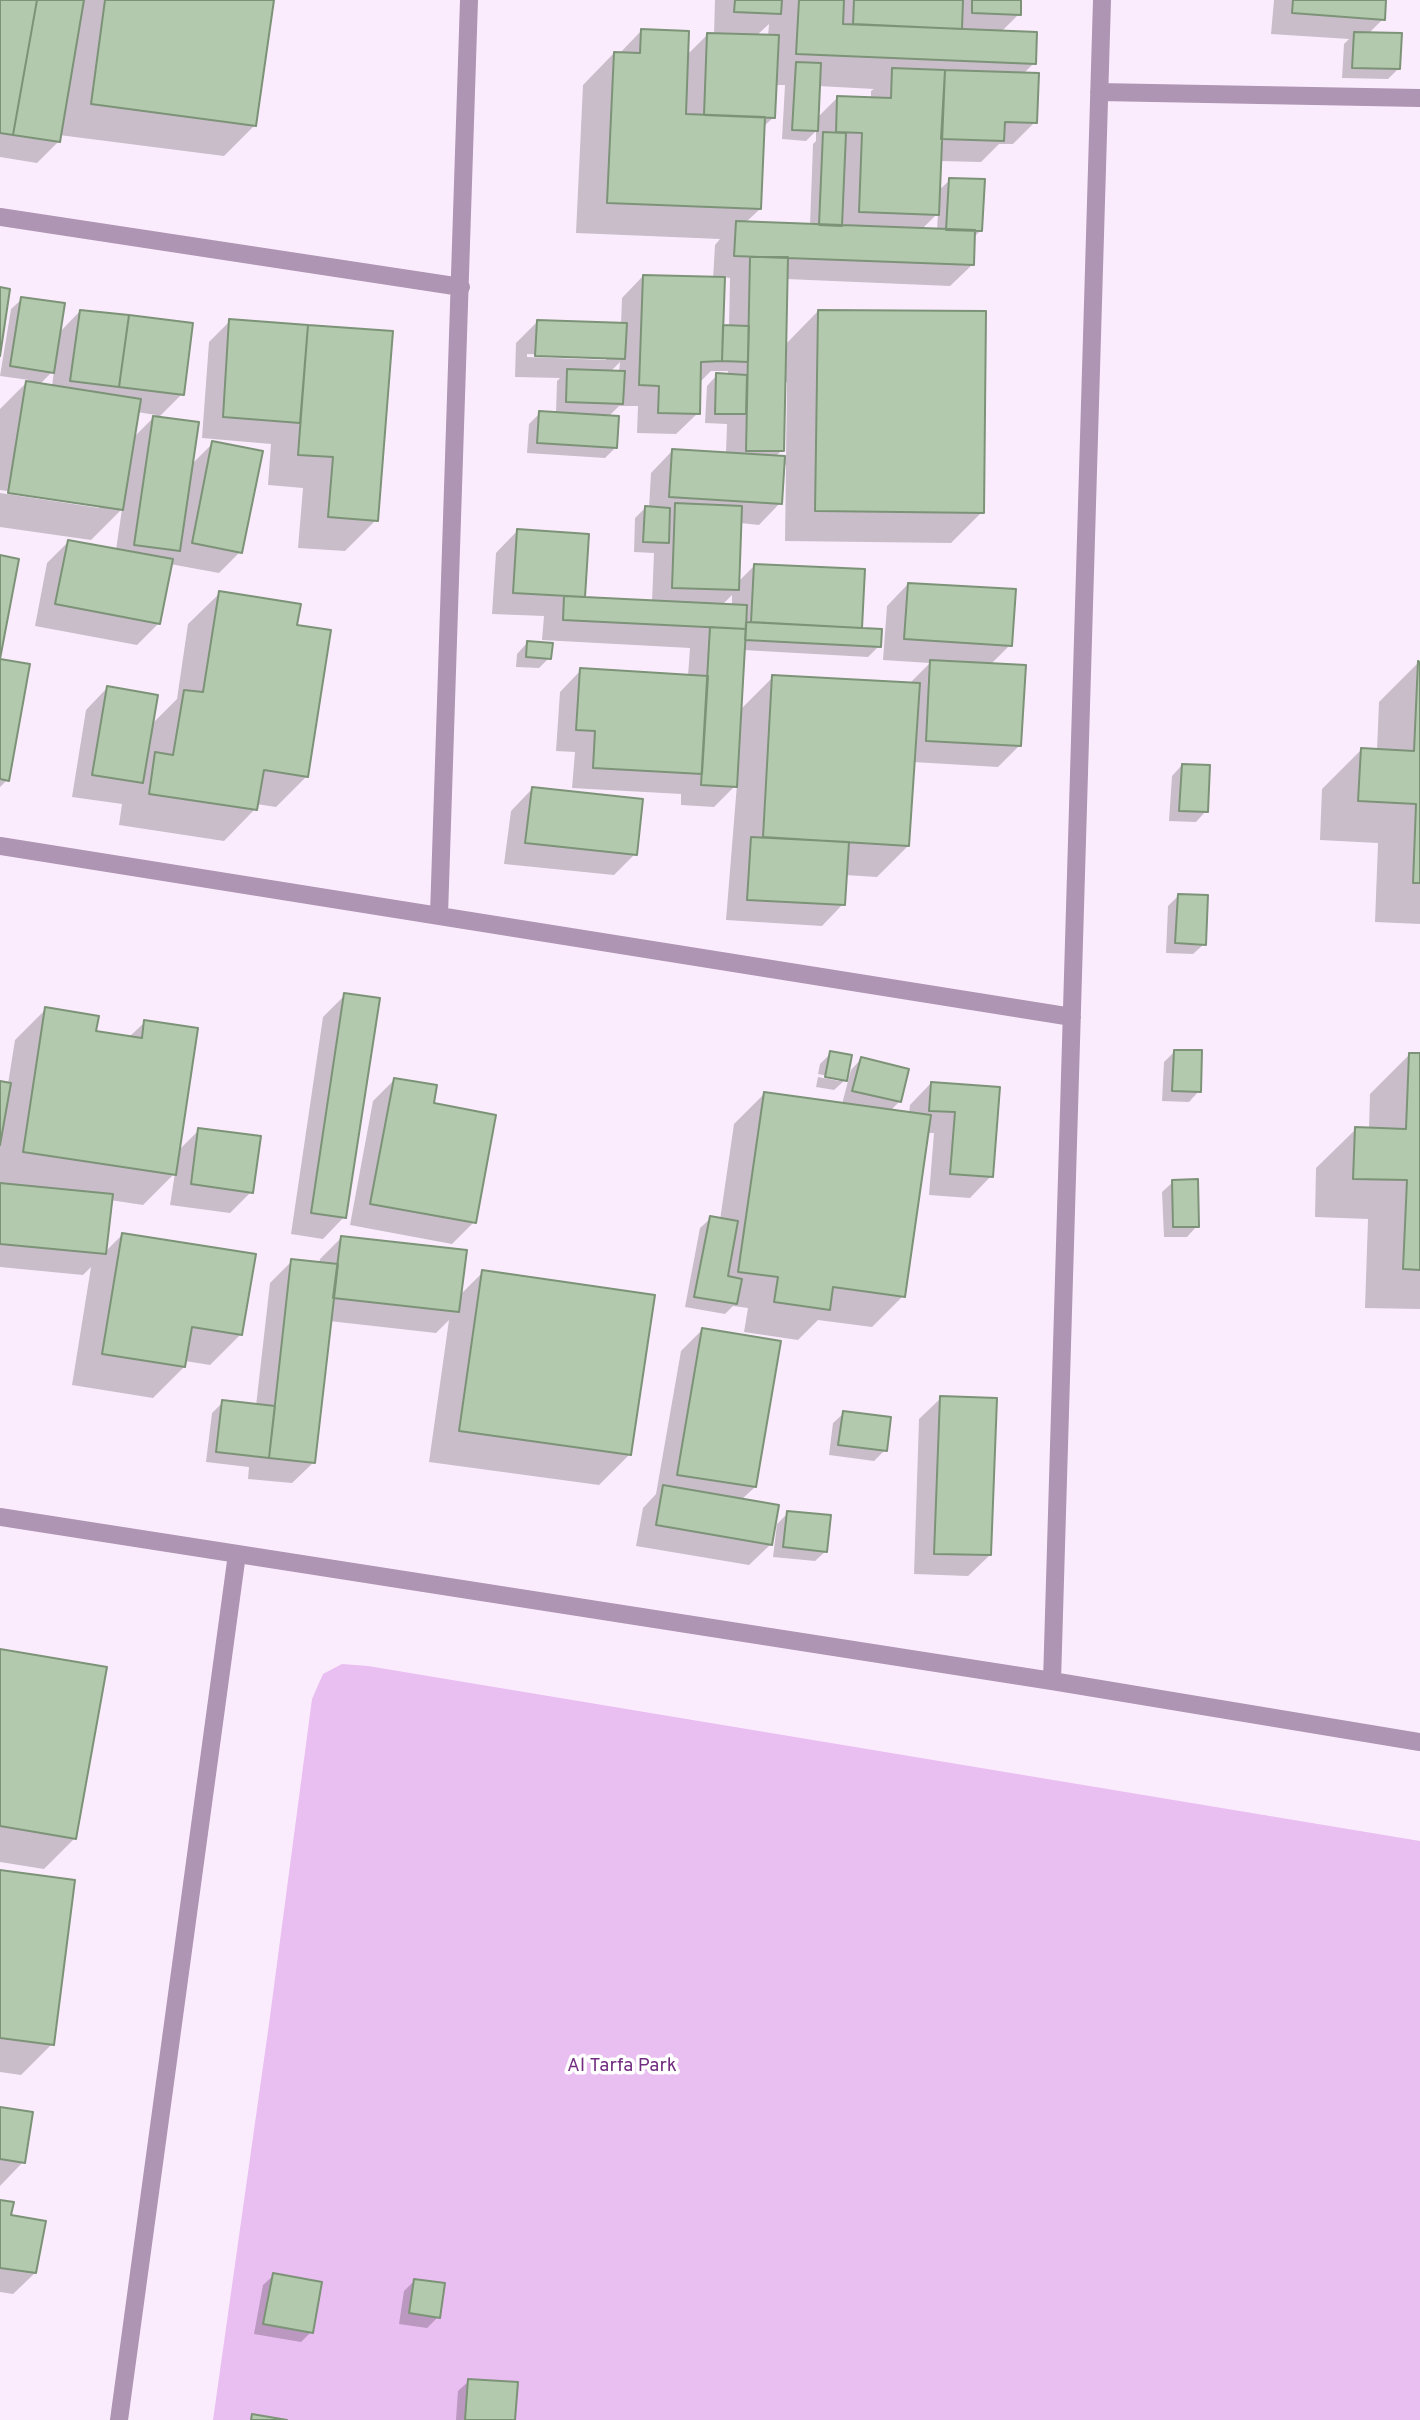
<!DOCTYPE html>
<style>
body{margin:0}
canvas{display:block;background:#fbecfd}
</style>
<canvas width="1420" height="2420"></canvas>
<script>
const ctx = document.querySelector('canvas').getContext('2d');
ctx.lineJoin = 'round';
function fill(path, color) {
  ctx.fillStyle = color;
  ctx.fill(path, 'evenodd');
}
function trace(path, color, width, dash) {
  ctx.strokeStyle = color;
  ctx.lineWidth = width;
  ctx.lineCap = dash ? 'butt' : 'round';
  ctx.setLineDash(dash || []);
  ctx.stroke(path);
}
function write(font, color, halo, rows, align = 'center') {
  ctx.font = font + ' Overpass,sans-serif';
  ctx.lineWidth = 7;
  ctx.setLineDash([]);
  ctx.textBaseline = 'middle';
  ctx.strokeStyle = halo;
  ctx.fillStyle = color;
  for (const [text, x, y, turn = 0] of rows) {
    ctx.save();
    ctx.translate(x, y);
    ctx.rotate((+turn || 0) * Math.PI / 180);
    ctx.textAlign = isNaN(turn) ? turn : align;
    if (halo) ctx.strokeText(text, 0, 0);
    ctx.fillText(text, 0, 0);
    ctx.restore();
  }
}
fill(new Path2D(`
 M 342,1664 L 368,1666 L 1420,1841 L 1420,2420 L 213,2420 L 269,2024 L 312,1699 L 323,1674 Z`), '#e9bef1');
fill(new Path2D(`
 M 0,0 L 272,0 L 255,125 L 224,156 L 59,135 L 58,142 L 37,163 L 0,157 Z
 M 715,0 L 1020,0 L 1019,14 L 1001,32 L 1034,63 L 1023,74 L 1035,122 L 1013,144 L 999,144 L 981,162 L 939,161 L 938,191 L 950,180 L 981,230 L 973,238 L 972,265 L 950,286 L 786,279 L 784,346 L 818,311 L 982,512 L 951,543 L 785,541 L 786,465 L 783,465 L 780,503 L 759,525 L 740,523 L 738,582 L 754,566 L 860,630 L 879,646 L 868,657 L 743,650 L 740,710 L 773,677 L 909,684 L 930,663 L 883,660 L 887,606 L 908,584 L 1010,645 L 990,665 L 1020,745 L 998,767 L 913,762 L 908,846 L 877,877 L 845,875 L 843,904 L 822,926 L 726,920 L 737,784 L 714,807 L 681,805 L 681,794 L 572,788 L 575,752 L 556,751 L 560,692 L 581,670 L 688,676 L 690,648 L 542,640 L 544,616 L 492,614 L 496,553 L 517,531 L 587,536 L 583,598 L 652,602 L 654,553 L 634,552 L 635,518 L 645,508 L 649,508 L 651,473 L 672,451 L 726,454 L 727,424 L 705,423 L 707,386 L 717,375 L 728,376 L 728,371 L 711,371 L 699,383 L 698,413 L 676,434 L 637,433 L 638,406 L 619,406 L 608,417 L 615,448 L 605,458 L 527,453 L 529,424 L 540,413 L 556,414 L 557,381 L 560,378 L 515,377 L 516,343 L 537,322 L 621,325 L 622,298 L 643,276 L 713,279 L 715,245 L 720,239 L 576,233 L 583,85 L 614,53 L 619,54 L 641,31 L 686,56 L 708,34 L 714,35 ZM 769,24 L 768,37 L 756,36 ZM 775,85 L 785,85 L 782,139 L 806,141 L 816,131 L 816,141 L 813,144 L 810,226 L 745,223 L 760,209 L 763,127 L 774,117 ZM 818,86 L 874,89 L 871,91 L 871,99 L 838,97 L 817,118 ZM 938,213 L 937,231 L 921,230 ZM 723,277 L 730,278 L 729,327 L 722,327 ZM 527,354 L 606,357 L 606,360 L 527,357 ZM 620,362 L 619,372 L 610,372 ZM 783,382 L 787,382 L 786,458 L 775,457 L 782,450 ZM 732,595 L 732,606 L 721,606 Z
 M 1274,0 L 1385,0 L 1383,19 L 1368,34 L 1398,69 L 1388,79 L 1342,78 L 1344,44 L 1349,39 L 1271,34 Z
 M 22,299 L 59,333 L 80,311 L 182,394 L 158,418 L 191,465 L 213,443 L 240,552 L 219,573 L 170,564 L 159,623 L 137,645 L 35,626 L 47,563 L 68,542 L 116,550 L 122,509 L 91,540 L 0,527 L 0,493 L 99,508 L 99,504 L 0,490 L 0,409 L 29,380 L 0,376 L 11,309 ZM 54,370 L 52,387 L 39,385 ZM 137,412 L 156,415 L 133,438 Z
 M 230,321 L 391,333 L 376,520 L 345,551 L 298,548 L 303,488 L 268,485 L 271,444 L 202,438 L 209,342 Z
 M 220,593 L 295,626 L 307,776 L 276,807 L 256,804 L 255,809 L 224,841 L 119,825 L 122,804 L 72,797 L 86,710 L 107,688 L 151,725 L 177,699 L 188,624 Z
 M 527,643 L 549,658 L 539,668 L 516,667 L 517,654 Z
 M 0,661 L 7,780 L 0,787 Z
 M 1418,663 L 1420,663 L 1420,924 L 1375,922 L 1378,843 L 1320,840 L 1322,789 L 1361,750 L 1377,750 L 1379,702 Z
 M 1182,765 L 1206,811 L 1196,822 L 1169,821 L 1172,776 Z
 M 532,789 L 635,854 L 614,875 L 504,864 L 511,811 Z
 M 1179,895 L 1204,944 L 1193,954 L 1166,953 L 1168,906 Z
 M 345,995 L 344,1217 L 323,1239 L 291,1234 L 323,1017 Z
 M 46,1009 L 94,1032 L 129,1037 L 145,1022 L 178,1151 L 199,1130 L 251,1192 L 230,1213 L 170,1205 L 175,1173 L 143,1205 L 110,1200 L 104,1253 L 122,1235 L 241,1334 L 210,1365 L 185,1361 L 184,1367 L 153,1398 L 72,1385 L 91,1267 L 83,1275 L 0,1267 L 0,1083 L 8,1084 L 15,1040 Z
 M 1174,1052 L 1199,1091 L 1189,1102 L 1162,1101 L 1164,1062 Z
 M 831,1053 L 845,1080 L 834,1090 L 816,1087 L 818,1077 L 839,1081 L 839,1078 L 818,1074 L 820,1064 Z
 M 1409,1055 L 1420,1055 L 1420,1309 L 1365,1308 L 1368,1219 L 1315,1217 L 1316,1168 L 1356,1129 L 1369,1129 L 1370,1094 Z
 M 861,1059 L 900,1101 L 890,1111 L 909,1114 L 910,1105 L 931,1083 L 998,1088 L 991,1176 L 970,1198 L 929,1195 L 934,1133 L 927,1133 L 903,1296 L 872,1327 L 818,1320 L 798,1340 L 744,1332 L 748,1308 L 733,1306 L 725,1314 L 685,1307 L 700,1228 L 711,1218 L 720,1220 L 734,1124 L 765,1093 L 842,1104 L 851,1070 Z
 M 394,1080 L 432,1105 L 474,1222 L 452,1244 L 350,1225 L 373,1101 Z
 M 1173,1182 L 1197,1226 L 1187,1237 L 1164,1237 L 1162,1192 Z
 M 341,1238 L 459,1296 L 483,1272 L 630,1454 L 599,1485 L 429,1462 L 449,1320 L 436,1333 L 329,1321 L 314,1462 L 292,1483 L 248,1479 L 249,1467 L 206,1462 L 212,1413 L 223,1402 L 256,1406 L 270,1283 L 292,1261 L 319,1264 L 320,1259 Z
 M 702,1330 L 755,1487 L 741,1500 L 771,1544 L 749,1565 L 636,1546 L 643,1508 L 656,1494 L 681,1351 Z
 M 941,1398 L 990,1555 L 968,1576 L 914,1574 L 919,1419 Z
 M 844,1413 L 885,1450 L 874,1461 L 829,1455 L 833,1423 Z
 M 788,1513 L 826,1551 L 815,1561 L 773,1557 L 777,1524 Z
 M 0,1650 L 75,1838 L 44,1869 L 0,1862 Z
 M 0,1872 L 52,2044 L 21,2075 L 0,2072 Z
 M 0,2109 L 23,2162 L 0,2186 Z
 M 0,2201 L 35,2273 L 13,2294 L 0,2292 Z
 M 274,2275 L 311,2332 L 301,2342 L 254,2334 L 263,2285 Z
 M 415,2280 L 438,2317 L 427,2328 L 399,2324 L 404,2291 Z
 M 469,2381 L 513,2420 L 456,2420 L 458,2391 Z`), '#0003');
const building = new Path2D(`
 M 0,0 L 37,0 L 13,135 L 0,133 Z
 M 37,0 L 84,0 L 60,142 L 13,135 Z
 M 105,0 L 274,0 L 256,126 L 91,104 Z
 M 735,0 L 782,0 L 781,14 L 734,12 Z
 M 799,0 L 844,0 L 843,24 L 1037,32 L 1036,64 L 796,54 Z
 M 854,0 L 963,0 L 962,29 L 853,24 Z
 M 972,0 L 1021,0 L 1021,15 L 972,13 Z
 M 1293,0 L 1386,0 L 1385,20 L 1292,13 Z
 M 641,29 L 689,31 L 686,114 L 765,117 L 761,209 L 607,203 L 614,52 L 640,53 Z
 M 1354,32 L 1402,33 L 1400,69 L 1352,68 Z
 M 707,33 L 779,35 L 775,118 L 704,115 Z
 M 796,62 L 821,63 L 818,131 L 792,130 Z
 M 892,68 L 945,70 L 939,215 L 859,212 L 862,133 L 836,132 L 837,96 L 891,98 Z
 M 945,70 L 1039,73 L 1037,123 L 1005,122 L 1004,141 L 941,139 Z
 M 823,132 L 846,133 L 842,226 L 819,225 Z
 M 949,178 L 985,179 L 982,231 L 946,230 Z
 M 736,221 L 975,230 L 974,265 L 734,256 Z
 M 750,257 L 788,257 L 784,451 L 746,451 Z
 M 643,275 L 725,277 L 722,361 L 701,362 L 700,414 L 658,413 L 659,386 L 639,385 Z
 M 0,287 L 10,289 L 0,356 Z
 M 21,297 L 65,303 L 54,373 L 10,366 Z
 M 80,310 L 129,315 L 119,387 L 70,381 Z
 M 818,310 L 986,311 L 984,513 L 815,511 Z
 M 129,315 L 193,323 L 184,395 L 119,387 Z
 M 229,319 L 308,325 L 300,423 L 223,417 Z
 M 537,320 L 627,323 L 625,359 L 535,356 Z
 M 308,325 L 393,331 L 378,521 L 328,517 L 333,457 L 298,455 Z
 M 723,325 L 749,326 L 748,362 L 722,361 Z
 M 567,369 L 625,371 L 623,404 L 566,402 Z
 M 716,373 L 747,375 L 746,414 L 715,414 Z
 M 26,381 L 141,399 L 123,510 L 8,493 Z
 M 539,411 L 619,416 L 617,448 L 537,443 Z
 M 153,416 L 199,422 L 180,551 L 134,545 Z
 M 212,441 L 263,451 L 242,553 L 192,543 Z
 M 672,449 L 785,456 L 782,504 L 669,497 Z
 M 675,503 L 742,506 L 739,590 L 672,588 Z
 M 645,506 L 670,508 L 669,543 L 643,542 Z
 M 517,529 L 589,534 L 585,597 L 513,593 Z
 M 68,540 L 173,559 L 160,624 L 55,604 Z
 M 0,555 L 19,559 L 0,659 Z
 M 754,564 L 865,569 L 862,628 L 751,622 Z
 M 908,583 L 1016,589 L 1012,646 L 904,639 Z
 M 219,591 L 301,604 L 297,625 L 331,630 L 308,777 L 264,770 L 257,810 L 149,794 L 155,752 L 173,755 L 184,690 L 203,692 Z
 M 564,596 L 747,605 L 746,629 L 563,620 Z
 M 746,622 L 882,629 L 881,647 L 745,640 Z
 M 710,627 L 746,629 L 737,787 L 701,785 Z
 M 527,641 L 553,643 L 551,659 L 526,657 Z
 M 0,659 L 30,664 L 9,781 L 0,779 Z
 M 930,660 L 1026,665 L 1021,746 L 926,741 Z
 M 1418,661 L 1420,662 L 1420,883 L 1413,883 L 1416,804 L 1358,801 L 1361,748 L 1414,751 Z
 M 580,668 L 708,676 L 702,774 L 593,768 L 595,731 L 576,730 Z
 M 772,675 L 920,683 L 909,846 L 763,837 Z
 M 107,686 L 158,695 L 143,783 L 92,775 Z
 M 1182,764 L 1210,765 L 1208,812 L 1179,811 Z
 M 532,787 L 643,799 L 637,855 L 525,843 Z
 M 751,837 L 849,842 L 845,905 L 747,900 Z
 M 1178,894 L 1208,895 L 1206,945 L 1175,943 Z
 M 344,993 L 380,998 L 346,1218 L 311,1213 Z
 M 45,1007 L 99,1016 L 96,1031 L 142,1038 L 144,1020 L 198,1028 L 176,1175 L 23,1152 Z
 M 1174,1050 L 1202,1050 L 1201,1092 L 1172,1091 Z
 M 830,1051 L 852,1055 L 847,1081 L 825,1077 Z
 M 1409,1053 L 1420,1053 L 1420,1270 L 1403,1269 L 1407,1180 L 1353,1179 L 1355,1127 L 1406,1129 Z
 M 861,1057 L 909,1069 L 901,1102 L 852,1091 Z
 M 394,1078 L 437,1085 L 434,1103 L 496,1115 L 476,1223 L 370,1204 Z
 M 0,1081 L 11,1083 L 0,1145 Z
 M 931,1082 L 1000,1087 L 993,1177 L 950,1174 L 955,1112 L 929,1111 Z
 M 764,1092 L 931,1115 L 905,1297 L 833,1287 L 830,1310 L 774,1302 L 778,1277 L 738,1272 Z
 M 198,1128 L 261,1136 L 253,1193 L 191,1184 Z
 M 1198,1179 L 1199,1227 L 1173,1227 L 1172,1180 Z
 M 0,1183 L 113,1194 L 106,1254 L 0,1244 Z
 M 710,1216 L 738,1221 L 728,1276 L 742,1279 L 737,1304 L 694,1297 Z
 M 122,1233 L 256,1254 L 242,1335 L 192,1327 L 185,1367 L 102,1354 Z
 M 341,1236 L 467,1250 L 459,1312 L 333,1298 Z
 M 291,1259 L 338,1264 L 315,1463 L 269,1458 Z
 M 482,1270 L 655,1295 L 631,1455 L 459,1431 Z
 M 702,1328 L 781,1341 L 756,1487 L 677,1475 Z
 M 940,1396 L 997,1398 L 991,1555 L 934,1554 Z
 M 222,1400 L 275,1406 L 269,1458 L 216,1452 Z
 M 843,1411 L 891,1417 L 887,1451 L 838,1445 Z
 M 663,1485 L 779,1505 L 772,1545 L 656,1525 Z
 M 787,1511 L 831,1515 L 827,1552 L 783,1547 Z
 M 0,1649 L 107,1667 L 76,1839 L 0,1826 Z
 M 0,1870 L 75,1880 L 54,2045 L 0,2038 Z
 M 0,2107 L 33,2112 L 25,2163 L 0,2159 Z
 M 0,2200 L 14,2202 L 11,2215 L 46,2221 L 36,2273 L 0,2268 Z
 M 273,2273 L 322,2282 L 313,2333 L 263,2324 Z
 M 414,2279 L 445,2283 L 440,2318 L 409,2313 Z
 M 468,2379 L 518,2382 L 515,2420 L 465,2420 Z
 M 252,2414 L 287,2420 L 251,2420 Z`);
fill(building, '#b2c9ad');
trace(building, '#7d9378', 2);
trace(new Path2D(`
 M 1099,92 L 1420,98
 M 0,217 L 461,287
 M 0,846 L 1072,1017
 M 439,915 L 469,0
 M 0,1517 L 1052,1681 L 1420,1742
 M 1052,1681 L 1102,0
 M 119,2420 L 237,1554`), '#af95b4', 18);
write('19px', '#722c80', '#fff', [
 ["Al Tarfa Park",622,2067]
]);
</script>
